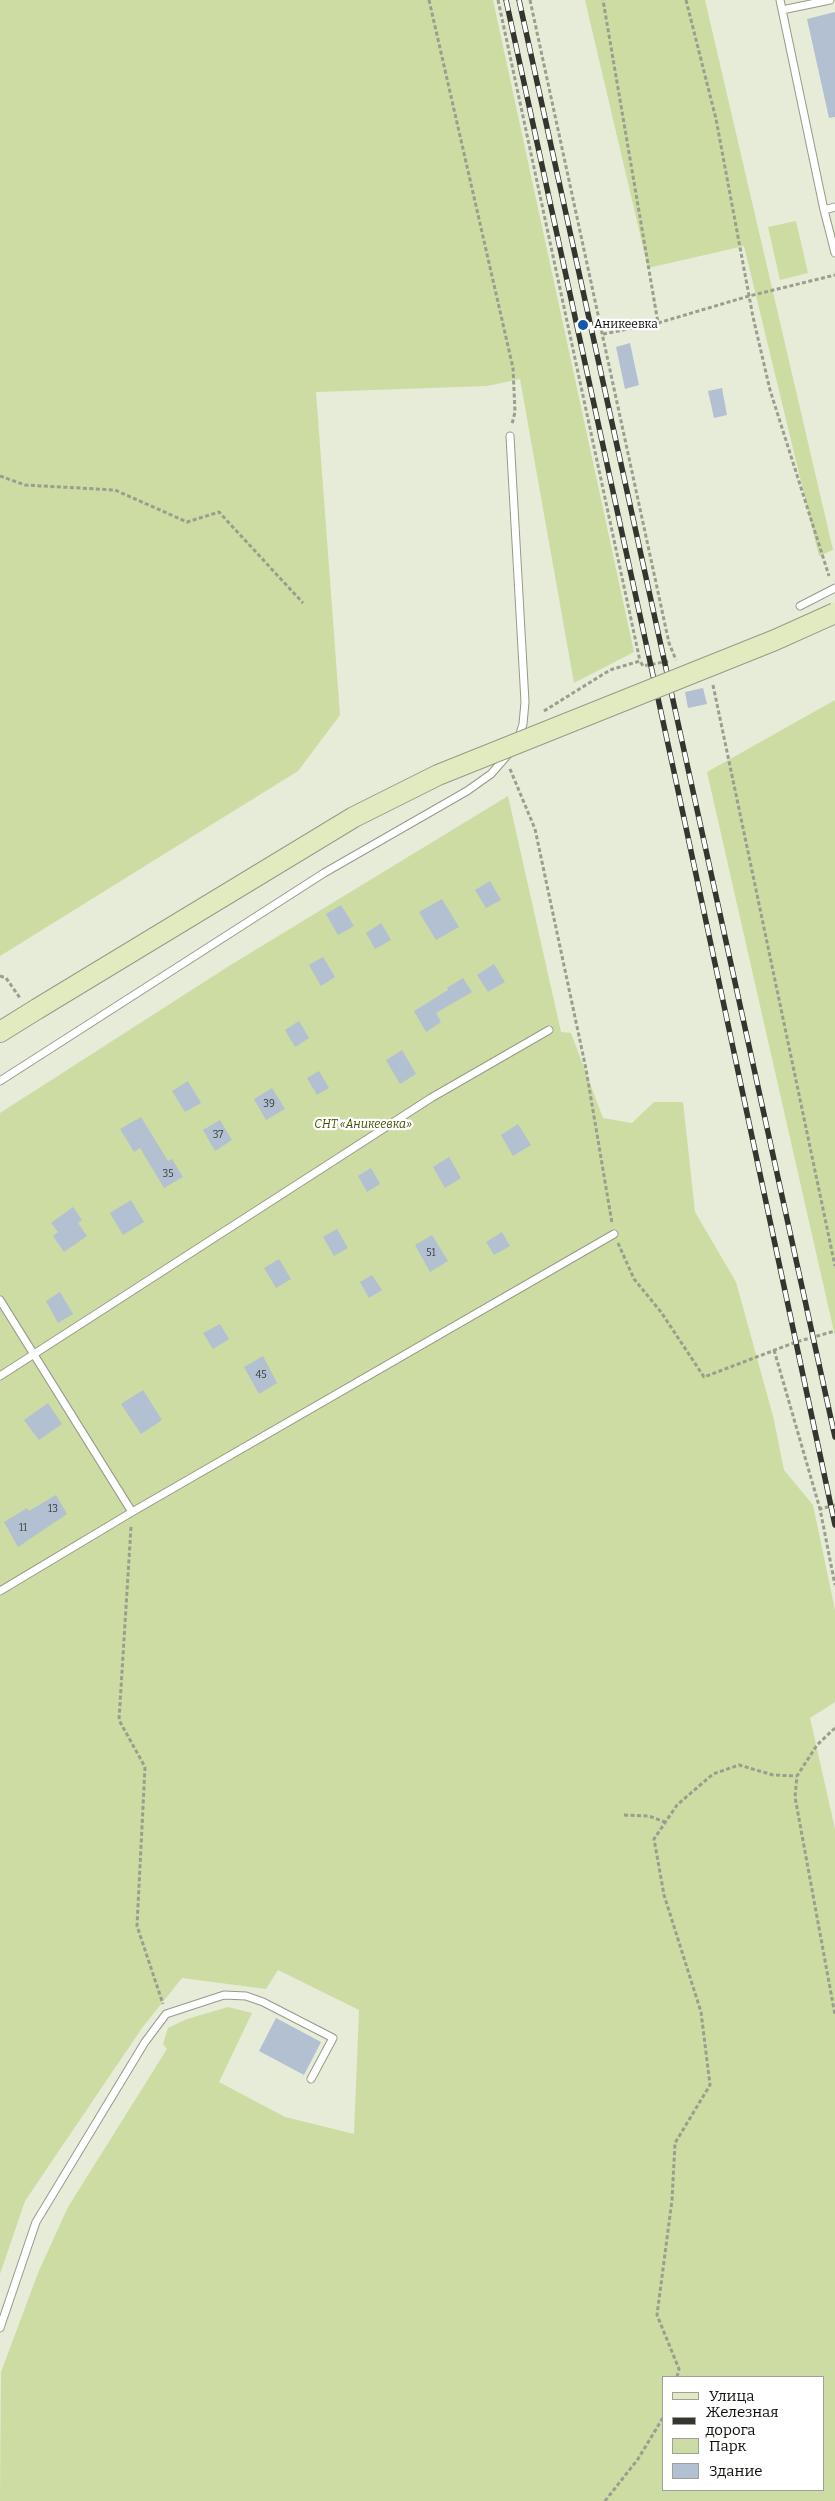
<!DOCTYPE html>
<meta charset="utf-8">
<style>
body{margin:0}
#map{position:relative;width:835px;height:2501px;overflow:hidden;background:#e6ecd7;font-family:Bitter,serif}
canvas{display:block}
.legend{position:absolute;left:662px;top:2376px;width:162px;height:115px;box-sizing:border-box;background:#fff;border:1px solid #9f9f9d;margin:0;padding:6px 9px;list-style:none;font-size:15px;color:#0e1009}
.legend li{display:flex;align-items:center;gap:10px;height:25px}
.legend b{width:25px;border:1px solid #9f9f9d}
</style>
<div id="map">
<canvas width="835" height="2501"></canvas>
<ul class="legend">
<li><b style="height:6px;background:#e2ebbf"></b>Улица</li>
<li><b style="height:6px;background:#34362d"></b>Железная дорога</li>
<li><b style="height:14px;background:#ccdca3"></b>Парк</li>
<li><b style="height:14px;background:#b3c0d1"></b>Здание</li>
</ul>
</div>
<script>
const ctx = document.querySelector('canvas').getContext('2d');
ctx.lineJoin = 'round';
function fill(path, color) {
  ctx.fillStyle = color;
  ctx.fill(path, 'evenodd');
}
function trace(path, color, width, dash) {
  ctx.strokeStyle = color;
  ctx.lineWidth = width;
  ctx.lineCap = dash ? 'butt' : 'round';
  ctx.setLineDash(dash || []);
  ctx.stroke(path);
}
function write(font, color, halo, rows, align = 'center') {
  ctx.font = font + ' Bitter,serif';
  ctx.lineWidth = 4.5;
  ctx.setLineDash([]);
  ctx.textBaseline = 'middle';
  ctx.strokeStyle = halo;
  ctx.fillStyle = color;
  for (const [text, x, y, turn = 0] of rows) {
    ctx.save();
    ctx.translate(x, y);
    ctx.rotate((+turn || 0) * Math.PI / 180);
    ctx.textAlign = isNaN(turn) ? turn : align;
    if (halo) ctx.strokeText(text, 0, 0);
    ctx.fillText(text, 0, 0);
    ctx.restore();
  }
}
fill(new Path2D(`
 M 0,0 L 493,0 L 634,652 L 574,683 L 520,379 L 487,386 L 316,392 L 340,715 L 298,771 L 0,956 Z
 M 585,0 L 705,0 L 833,550 L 819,556 L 744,246 L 648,268 Z
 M 796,221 L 808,273 L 780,280 L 768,227 Z
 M 835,700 L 835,1336 L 707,772 Z
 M 508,796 L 561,1032 L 571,1033 L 603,1118 L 632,1123 L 654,1102 L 683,1102 L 695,1212 L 736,1282 L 773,1416 L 784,1470 L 813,1505 L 835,1610 L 835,1702 L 810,1718 L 835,1829 L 835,2501 L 0,2501 L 1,2372 L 38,2273 L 68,2207 L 167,2049 L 163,2044 L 168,2028 L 187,2019 L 228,2007 L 252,2013 L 219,2082 L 285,2117 L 354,2134 L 359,2010 L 278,1970 L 266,1989 L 182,1978 L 142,2028 L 25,2201 L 0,2274 L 0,1113 L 229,966 ZM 664,2377 L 824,2377 L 824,2490 L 664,2490 Z`), '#ccdca3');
fill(new Path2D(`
 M 835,12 L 835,117 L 829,118 L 807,19 Z
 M 630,343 L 639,385 L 625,389 L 616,347 Z
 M 722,388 L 727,415 L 714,418 L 708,391 Z
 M 703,688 L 707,704 L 688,708 L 685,692 Z
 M 490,881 L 501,900 L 486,908 L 475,890 Z
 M 442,899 L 459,927 L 436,940 L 419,912 Z
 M 341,905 L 354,926 L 338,935 L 326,914 Z
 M 381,923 L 391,940 L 375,949 L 366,933 Z
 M 323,957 L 335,977 L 321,986 L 309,965 Z
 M 494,964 L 505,982 L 488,992 L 477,975 Z
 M 463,978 L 472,992 L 436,1013 L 441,1022 L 426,1032 L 414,1011 L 448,990 L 447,988 Z
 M 299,1021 L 309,1038 L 295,1047 L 285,1030 Z
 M 402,1050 L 416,1074 L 400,1084 L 386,1060 Z
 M 319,1071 L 329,1088 L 317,1095 L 307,1078 Z
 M 188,1081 L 201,1103 L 185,1112 L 172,1091 Z
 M 272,1088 L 285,1109 L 266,1120 L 254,1099 Z
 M 141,1117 L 168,1161 L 172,1159 L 183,1177 L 164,1188 L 140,1148 L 134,1152 L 120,1129 Z
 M 220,1120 L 232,1140 L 215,1151 L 203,1130 Z
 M 518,1124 L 531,1145 L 513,1156 L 501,1135 Z
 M 449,1157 L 461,1178 L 445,1188 L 433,1167 Z
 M 371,1168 L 380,1184 L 367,1192 L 358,1176 Z
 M 131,1200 L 144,1222 L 123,1235 L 110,1213 Z
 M 73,1207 L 82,1220 L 78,1223 L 87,1236 L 64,1252 L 53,1236 L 58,1232 L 51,1223 Z
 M 337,1229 L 348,1248 L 334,1256 L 323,1237 Z
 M 502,1232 L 510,1246 L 494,1255 L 486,1242 Z
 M 432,1235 L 448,1261 L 430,1272 L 415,1245 Z
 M 279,1259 L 291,1279 L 276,1288 L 264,1268 Z
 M 372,1275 L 382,1290 L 369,1298 L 360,1282 Z
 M 60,1292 L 73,1314 L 58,1323 L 46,1301 Z
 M 220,1324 L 229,1339 L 213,1349 L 203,1333 Z
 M 263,1356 L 277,1383 L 259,1394 L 244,1367 Z
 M 143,1390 L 162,1420 L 141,1434 L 121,1404 Z
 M 48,1403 L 62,1424 L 39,1440 L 24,1420 Z
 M 56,1495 L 67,1514 L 18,1547 L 4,1522 L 27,1508 L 29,1511 Z
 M 276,2018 L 321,2042 L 304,2075 L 259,2051 Z`), '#b3c0d1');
const lane = new Path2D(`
 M 780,0 L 824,210 L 835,207
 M 782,10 L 830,0
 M 824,210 L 835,253
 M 510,436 L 525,702 L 523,724 L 518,740
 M 800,606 L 835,588
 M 0,1081 L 324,873 L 467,791 L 491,774 L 511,751
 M 0,1300 L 132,1512
 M 0,1376 L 431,1098 L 549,1030
 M 0,1591 L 132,1512 L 614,1234
 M 0,2328 L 36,2222 L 145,2042 L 166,2014 L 224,1995 L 246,1996 L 263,2002 L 333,2038 L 311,2079`);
const secondary = new Path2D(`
 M 0,1032 L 37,1009`);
trace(lane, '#959b88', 9);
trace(secondary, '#959b88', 22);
trace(new Path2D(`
 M 429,0 L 513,368 L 515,412 L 512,424
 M 498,0 L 640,661
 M 530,0 L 669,643 L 676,660
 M 686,0 L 716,119 L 753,317 L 770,390 L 829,576
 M 658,323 L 749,296 L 835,275
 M 603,334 L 658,323 L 603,0
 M 0,476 L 25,485 L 115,490 L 187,522 L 219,512 L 303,603
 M 713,685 L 835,1266
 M 544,711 L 610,670 L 640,661 L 643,666 L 669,661
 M 510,769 L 535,829 L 586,1069 L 612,1223
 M 0,976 L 6,978 L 20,998
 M 618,1243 L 634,1279 L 661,1312 L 704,1377 L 796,1342 L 835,1331
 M 774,1350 L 820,1509
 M 835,1505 L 820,1509 L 835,1585
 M 131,1527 L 119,1720 L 145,1767 L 137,1926 L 163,2004
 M 835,1728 L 817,1745 L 797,1776 L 795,1797 L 835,2015
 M 624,1815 L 649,1816 L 665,1822
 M 677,2377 L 679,2369 L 657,2315 L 672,2200 L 675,2143 L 710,2085 L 701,2012 L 664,1895 L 654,1839 L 677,1805 L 713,1774 L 739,1765 L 773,1775 L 797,1776
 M 605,2501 L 638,2459 L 664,2416`), '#9a9e8e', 3, [4, 2.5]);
trace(lane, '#fff', 7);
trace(secondary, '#e2ebbf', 20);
const rail = new Path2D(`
 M 506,0 L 676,781 L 835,1525
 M 519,0 L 835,1437`);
trace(rail, '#34362d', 5.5);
trace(rail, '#fff', 4, [11]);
const secondaryBridge = new Path2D(`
 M 37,1009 L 354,817 L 438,775 L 775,640 L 835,613`);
trace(secondaryBridge, '#959b88', 22, []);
trace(secondaryBridge, '#e2ebbf', 20);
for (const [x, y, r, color] of [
 [583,325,6,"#1459a9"]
]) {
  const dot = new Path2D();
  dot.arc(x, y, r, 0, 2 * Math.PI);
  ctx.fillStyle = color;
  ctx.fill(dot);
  trace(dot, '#fff', 2);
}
write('10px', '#373c3b', null, [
 ["39",269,1104],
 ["37",218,1135],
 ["35",168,1174],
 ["51",431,1253],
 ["45",261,1375],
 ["13",53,1509],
 ["11",23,1528]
]);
write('12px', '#0e1009', '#fff', [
 ["Аникеевка",594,325]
], 'left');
write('italic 12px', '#425100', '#fff', [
 ["СНТ «Аникеевка»",363,1125]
]);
</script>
